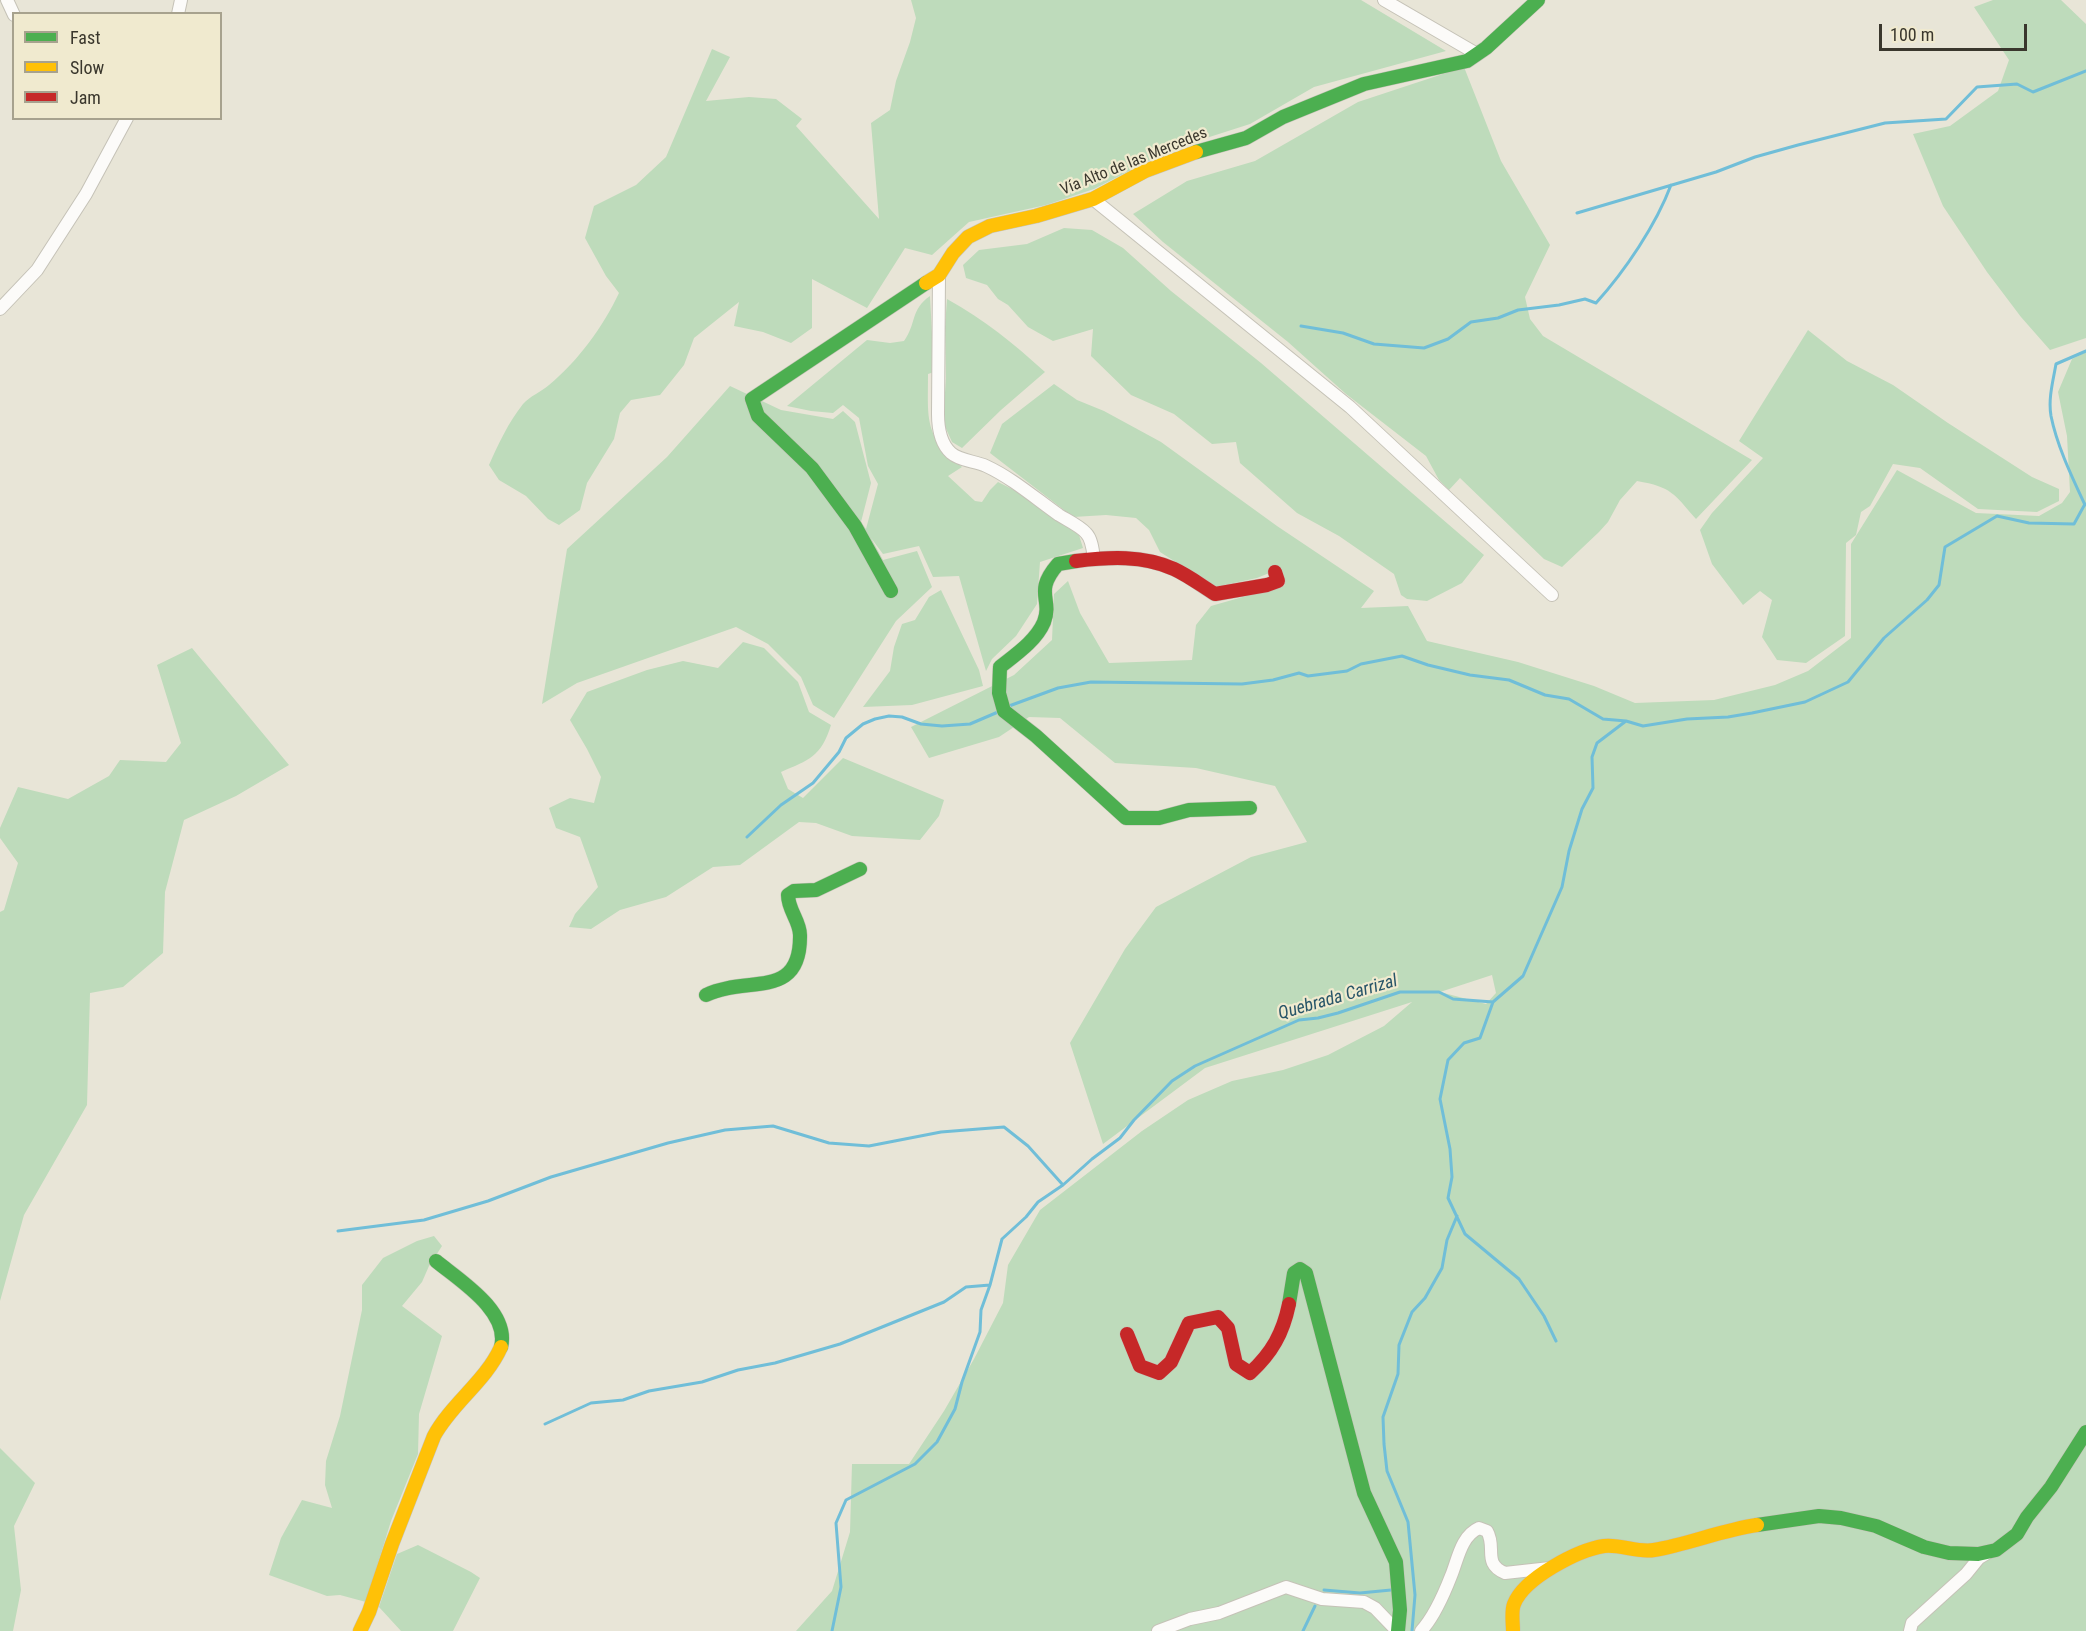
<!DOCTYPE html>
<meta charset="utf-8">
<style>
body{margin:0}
#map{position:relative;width:2086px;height:1631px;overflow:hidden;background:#e8e5d7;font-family:"Roboto Condensed",sans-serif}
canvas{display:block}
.legend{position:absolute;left:12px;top:12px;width:210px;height:108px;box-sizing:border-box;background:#f0eacf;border:2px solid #a7a28e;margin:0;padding:8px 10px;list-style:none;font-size:18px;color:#3a372d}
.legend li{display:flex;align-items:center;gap:12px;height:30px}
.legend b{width:30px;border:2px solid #a7a28e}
.scale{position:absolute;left:1879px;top:24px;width:148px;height:27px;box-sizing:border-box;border:3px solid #3a372d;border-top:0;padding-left:8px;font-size:18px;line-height:21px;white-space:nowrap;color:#3a372d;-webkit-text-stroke:4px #f0eacf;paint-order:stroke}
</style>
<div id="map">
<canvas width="2086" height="1631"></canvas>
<ul class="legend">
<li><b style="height:8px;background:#4caf50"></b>Fast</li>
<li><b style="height:8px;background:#ffc107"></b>Slow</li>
<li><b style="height:8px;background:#c62828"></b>Jam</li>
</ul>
<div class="scale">100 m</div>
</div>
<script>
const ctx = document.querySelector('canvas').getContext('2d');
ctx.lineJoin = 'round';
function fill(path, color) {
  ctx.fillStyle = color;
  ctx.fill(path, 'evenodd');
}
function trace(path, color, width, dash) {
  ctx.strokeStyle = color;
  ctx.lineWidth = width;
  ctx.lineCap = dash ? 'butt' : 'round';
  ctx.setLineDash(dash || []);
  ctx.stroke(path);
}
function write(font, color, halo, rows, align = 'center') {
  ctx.font = font + ' "Roboto Condensed",sans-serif';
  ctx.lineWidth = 4.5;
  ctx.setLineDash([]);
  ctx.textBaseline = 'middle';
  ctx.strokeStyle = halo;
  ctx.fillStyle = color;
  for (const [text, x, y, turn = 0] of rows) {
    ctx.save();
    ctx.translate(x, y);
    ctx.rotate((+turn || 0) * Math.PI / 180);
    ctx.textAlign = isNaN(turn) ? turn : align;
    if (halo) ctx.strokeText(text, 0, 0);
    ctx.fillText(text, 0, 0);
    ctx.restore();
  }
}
fill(new Path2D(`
 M 911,0 L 1361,0 L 1446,51 L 1314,87 L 1250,124 L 1172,149 L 1094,189 L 1046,205 L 969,222 L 932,255 L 905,248 L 867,308 L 812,279 L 812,328 L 791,343 L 763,332 L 734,326 L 739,302 L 694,338 L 684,365 L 660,395 L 631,400 L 620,413 L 614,439 L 587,483 L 580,510 L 559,525 L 548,519 L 526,496 L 499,480 L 489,465 C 499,443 508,423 523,404 C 530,396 541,392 549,385 C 578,361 603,327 619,293 L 606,276 L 585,238 L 594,206 L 636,185 L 666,157 L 712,49 L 730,57 L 706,101 L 749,97 L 776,99 L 802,119 L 796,126 L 879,219 L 871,123 L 890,110 L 896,81 L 910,42 L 916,18 Z
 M 1993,0 L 2061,0 L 2086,24 L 2086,338 L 2050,350 L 2021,317 L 1987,272 L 1943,206 L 1913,134 L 1950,126 L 1998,91 L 2009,60 L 1974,7 Z
 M 1464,67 L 1501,161 L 1550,245 L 1525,297 L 1530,319 L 1543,336 L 1752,460 L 1696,519 C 1674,494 1672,487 1637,481 L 1620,500 L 1608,522 L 1599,532 L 1562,567 L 1544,559 L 1460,478 L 1449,490 L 1439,480 L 1426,456 L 1346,394 L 1288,342 L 1163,242 L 1133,214 L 1187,181 L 1255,161 L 1358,102 Z
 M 1064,228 L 1092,230 L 1123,248 L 1171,291 L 1261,363 L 1484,555 L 1462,583 L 1427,601 L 1407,599 L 1401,595 L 1394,574 L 1339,536 L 1297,513 L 1240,463 L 1236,442 L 1212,444 L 1174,414 L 1131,395 L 1091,356 L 1093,329 L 1053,341 L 1028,327 L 1008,305 L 998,299 L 987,285 L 966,278 L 963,265 L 979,250 L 1027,244 Z
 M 930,296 L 934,372 L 928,374 C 928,421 924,435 962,467 L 948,476 L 975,501 L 982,502 L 990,490 L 998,482 L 1026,496 L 1079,535 L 1083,548 L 1040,562 L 1037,604 L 1016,636 L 992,659 L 986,671 L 959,576 L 933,577 L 919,546 L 883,554 L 871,538 L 883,560 L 917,551 L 932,587 L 896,621 L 834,718 L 813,705 L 801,677 L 768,644 L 736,627 L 577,683 L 542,704 L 567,549 L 667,457 L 730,386 L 781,410 L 833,419 L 843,411 L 855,422 L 871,483 L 861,522 L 866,529 L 878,484 L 868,466 L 859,418 L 843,405 L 833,413 L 811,411 L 787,406 L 867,340 L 890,343 L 904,341 C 917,323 910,310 930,296 Z
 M 947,299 C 985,320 1013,343 1045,372 L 1001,410 L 962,448 L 952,442 L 943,422 L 946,378 L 945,327 Z
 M 1808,330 L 1847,361 L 1893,385 L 1948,423 L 2032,477 L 2059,489 L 2059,501 L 2037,512 L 1978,509 L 1920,468 L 1893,464 L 1870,506 L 1861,512 L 1856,535 L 1846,543 L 1845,636 L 1806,663 L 1777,660 L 1762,637 L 1772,600 L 1760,591 L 1743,605 L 1712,564 L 1700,530 L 1712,513 L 1763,458 L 1739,441 Z
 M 2086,352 L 2086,1631 L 796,1631 L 832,1591 L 850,1532 L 852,1464 L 909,1464 L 944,1411 L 974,1359 L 1003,1303 L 1008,1265 L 1040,1210 L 1142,1131 L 1188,1100 L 1232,1081 L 1283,1070 L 1328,1055 L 1384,1026 L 1412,1002 L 1205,1068 L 1103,1144 L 1070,1043 L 1125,949 L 1156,907 L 1251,857 L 1307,842 L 1275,786 L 1196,768 L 1115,763 L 1060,718 L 1029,717 L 999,737 L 929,758 L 911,727 L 1014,675 L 1052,640 L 1054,594 L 1068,581 L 1080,613 L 1109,663 L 1192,660 L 1196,625 L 1211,606 L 1285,585 L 1279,569 L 1257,578 L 1215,587 L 1160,552 L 1149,530 L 1136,518 L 1106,515 L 1073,517 L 990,453 L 1002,424 L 1054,384 L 1077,400 L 1104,411 L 1161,442 L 1277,526 L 1374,591 L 1361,608 L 1408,606 L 1427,641 L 1518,662 L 1594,686 L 1635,703 L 1714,700 L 1775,685 L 1808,671 L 1851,638 L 1851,544 L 1897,470 L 1976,513 L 2039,516 L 2062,503 L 2070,492 L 2067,436 L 2058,392 L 2072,359 ZM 1492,975 L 1496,993 L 1486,1004 L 1440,992 Z
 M 941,590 L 979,670 L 983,686 L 912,705 L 863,707 L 890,671 L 894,647 L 902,624 L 915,620 L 929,597 Z
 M 743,642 L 764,648 L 798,682 L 809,712 L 831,725 C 821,757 809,760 781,772 L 788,789 L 803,798 L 843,758 L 944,800 L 939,816 L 920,840 L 852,836 L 816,823 L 799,822 L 740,865 L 713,867 L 666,897 L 620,910 L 591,929 L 569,927 L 575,914 L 598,887 L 580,837 L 556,828 L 549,808 L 570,798 L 594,803 L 601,777 L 587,749 L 570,720 L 587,692 L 647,670 L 683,661 L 718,668 Z
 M 192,648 L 289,765 L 236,796 L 184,820 L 165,892 L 163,953 L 123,987 L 90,993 L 87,1105 L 24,1215 L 0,1301 L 0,912 L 4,910 L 18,863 L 0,838 L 0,828 L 18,787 L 68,799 L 109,776 L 120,760 L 166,762 L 181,743 L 157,665 Z
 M 434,1236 L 442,1246 L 429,1266 L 422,1282 L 402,1306 L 442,1336 L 419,1414 L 418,1454 L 391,1521 L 366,1602 L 340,1595 L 327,1596 L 269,1575 L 281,1538 L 302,1500 L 332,1508 L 325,1485 L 326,1461 L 340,1416 L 362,1310 L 362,1285 L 383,1258 L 417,1241 Z
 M 0,1448 L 35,1483 L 14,1526 L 21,1590 L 13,1631 L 0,1631 Z
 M 418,1545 L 471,1572 L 480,1578 L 453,1631 L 401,1631 L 379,1607 L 397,1554 Z`), '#bedbbb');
trace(new Path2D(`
 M 1577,213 L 1716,172 L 1755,157 L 1798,145 L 1885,123 L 1946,119 L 1977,87 L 2017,84 L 2033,92 L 2086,71
 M 1301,326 L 1343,333 L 1374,344 L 1424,348 L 1448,339 L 1471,322 L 1498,318 L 1518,310 L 1559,305 L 1585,299 L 1596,303 C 1625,271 1656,225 1671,185
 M 2085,505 C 2072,477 2057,446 2051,416 C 2048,399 2053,381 2056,364 L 2086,351
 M 1009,706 L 1058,688 L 1091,682 L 1242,684 L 1273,680 L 1299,673 L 1308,676 L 1347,671 L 1361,664 L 1402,656 L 1428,665 L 1470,675 L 1509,680 L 1545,695 L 1569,699 L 1603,719 L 1626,721 L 1643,726 L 1687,719 L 1728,717 L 1752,713 L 1805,702 L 1848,682 L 1884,638 L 1927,600 L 1939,585 L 1945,547 L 1997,516 L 2029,523 L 2074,524 L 2085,504
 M 747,837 L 781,805 L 813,783 L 839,752 L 846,738 L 863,724 L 875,719 L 889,716 L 902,717 L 921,724 L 942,726 L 970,724 L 998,712
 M 1493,1002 L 1480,1038 L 1464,1043 L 1448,1060 L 1440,1099 L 1450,1149 L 1452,1177 L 1448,1198 L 1465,1234 L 1519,1279 L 1544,1316 L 1556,1341
 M 338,1231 L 424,1220 L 488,1201 L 551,1177 L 668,1143 L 725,1130 L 773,1126 L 829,1143 L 869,1146 L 941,1132 L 1004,1127 L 1028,1146 L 1063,1185
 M 545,1424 L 591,1403 L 623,1400 L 649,1391 L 702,1382 L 738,1370 L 775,1363 L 840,1344 L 944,1302 L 966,1287 L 990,1285
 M 1324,1590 L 1360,1593 L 1391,1590
 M 832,1631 L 841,1587 L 836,1523 L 846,1500 L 915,1464 L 937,1442 L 955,1409 L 962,1382 L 980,1332 L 981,1310 L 990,1285 L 1002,1239 L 1026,1217 L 1038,1202 L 1063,1185 L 1092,1159 L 1120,1138 L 1134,1120 L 1172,1081 L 1195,1066 L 1299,1020 L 1318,1018 L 1338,1013 L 1400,992 L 1439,992 L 1453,999 L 1493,1002 L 1523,976 L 1562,887 L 1569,851 L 1582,809 L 1593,788 L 1592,757 L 1597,743 L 1626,721
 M 1303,1631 L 1315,1606
 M 1412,1631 L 1415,1595 L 1408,1522 L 1387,1471 L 1384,1444 L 1383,1417 L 1398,1374 L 1399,1345 L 1412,1312 L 1425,1298 L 1442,1268 L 1447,1240 L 1457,1216`), '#70bed8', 3);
const street = new Path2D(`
 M 7,0 L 14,15
 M 1384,0 L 1477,54
 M 178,14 L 181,0
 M 1093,199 L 1350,407 L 1552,595
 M 939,275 L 938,414 C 938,428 940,443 951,453 C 960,461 975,461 986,466 C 1012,478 1035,498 1059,515 C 1067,520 1080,526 1086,533 C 1092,539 1093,551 1094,559
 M 0,309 L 37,270 L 86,194 L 127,118
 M 1158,1631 L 1190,1619 L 1219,1613 L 1286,1587 L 1322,1599 L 1364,1602 L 1375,1608 L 1397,1631
 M 1421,1631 C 1434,1617 1444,1594 1451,1576 C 1458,1559 1461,1536 1479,1528 L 1487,1531 C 1497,1548 1482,1563 1505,1573 L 1550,1568
 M 1910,1631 L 1912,1623 L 1966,1574 L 1979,1558 L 1989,1552`);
const fast = new Path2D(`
 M 1196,152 L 1246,138 L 1283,117 L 1364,84 L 1467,61 L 1486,48 L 1538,0
 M 1076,561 L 1058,564 C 1033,593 1053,598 1044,622 C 1036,641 1015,655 1000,667 L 999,693 L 1004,711 L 1036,736 L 1126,818 L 1159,818 L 1189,810 L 1250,808
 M 891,591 L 855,526 L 812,468 L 758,416 L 752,399 L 926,283
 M 706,995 C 747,975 801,1001 800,935 C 800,921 788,910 788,895 L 794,891 L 816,890 L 860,869
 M 436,1261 C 459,1280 510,1311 501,1347
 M 1289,1304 L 1294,1273 L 1300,1269 L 1306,1273 L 1364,1493 L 1396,1562 L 1400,1610 L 1398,1631
 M 1757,1525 L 1819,1516 L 1841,1518 L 1876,1526 L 1924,1547 L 1949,1553 L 1978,1554 L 1996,1550 L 2017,1534 L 2027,1517 L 2051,1487 L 2086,1432`);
const slow = new Path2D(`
 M 926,283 L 939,275 L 953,253 L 968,237 L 990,226 L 1036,216 L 1093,199 L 1145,171 L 1196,152
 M 360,1631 L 369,1612 L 392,1544 L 434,1436 C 452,1403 486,1381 501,1347
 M 1513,1631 C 1513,1623 1511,1611 1514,1604 C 1524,1578 1578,1550 1604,1546 C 1621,1544 1637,1553 1654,1550 C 1689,1544 1722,1530 1757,1525`);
const jam = new Path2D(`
 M 1076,561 C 1109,557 1143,555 1174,569 C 1189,576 1202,586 1215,594 L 1267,585 L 1278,581 L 1275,572
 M 1127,1334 L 1140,1366 L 1159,1373 L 1171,1362 L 1189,1323 L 1218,1317 L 1228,1328 L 1236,1364 L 1250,1373 C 1272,1353 1283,1333 1289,1304`);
trace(street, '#c5c2b7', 14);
trace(fast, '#c5c2b7', 15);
trace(slow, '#c5c2b7', 15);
trace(jam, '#c5c2b7', 15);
trace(street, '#fcfbf9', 12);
trace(fast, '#4caf50', 14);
trace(slow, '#ffc107', 14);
trace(jam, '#c62828', 14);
write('16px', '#3a372d', '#f0eacf', [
 ["Vía Alto de las Mercedes",1134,162,-22]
]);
write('italic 18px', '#285568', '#f0eacf', [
 ["Quebrada Carrizal",1338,998,-16]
]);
</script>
